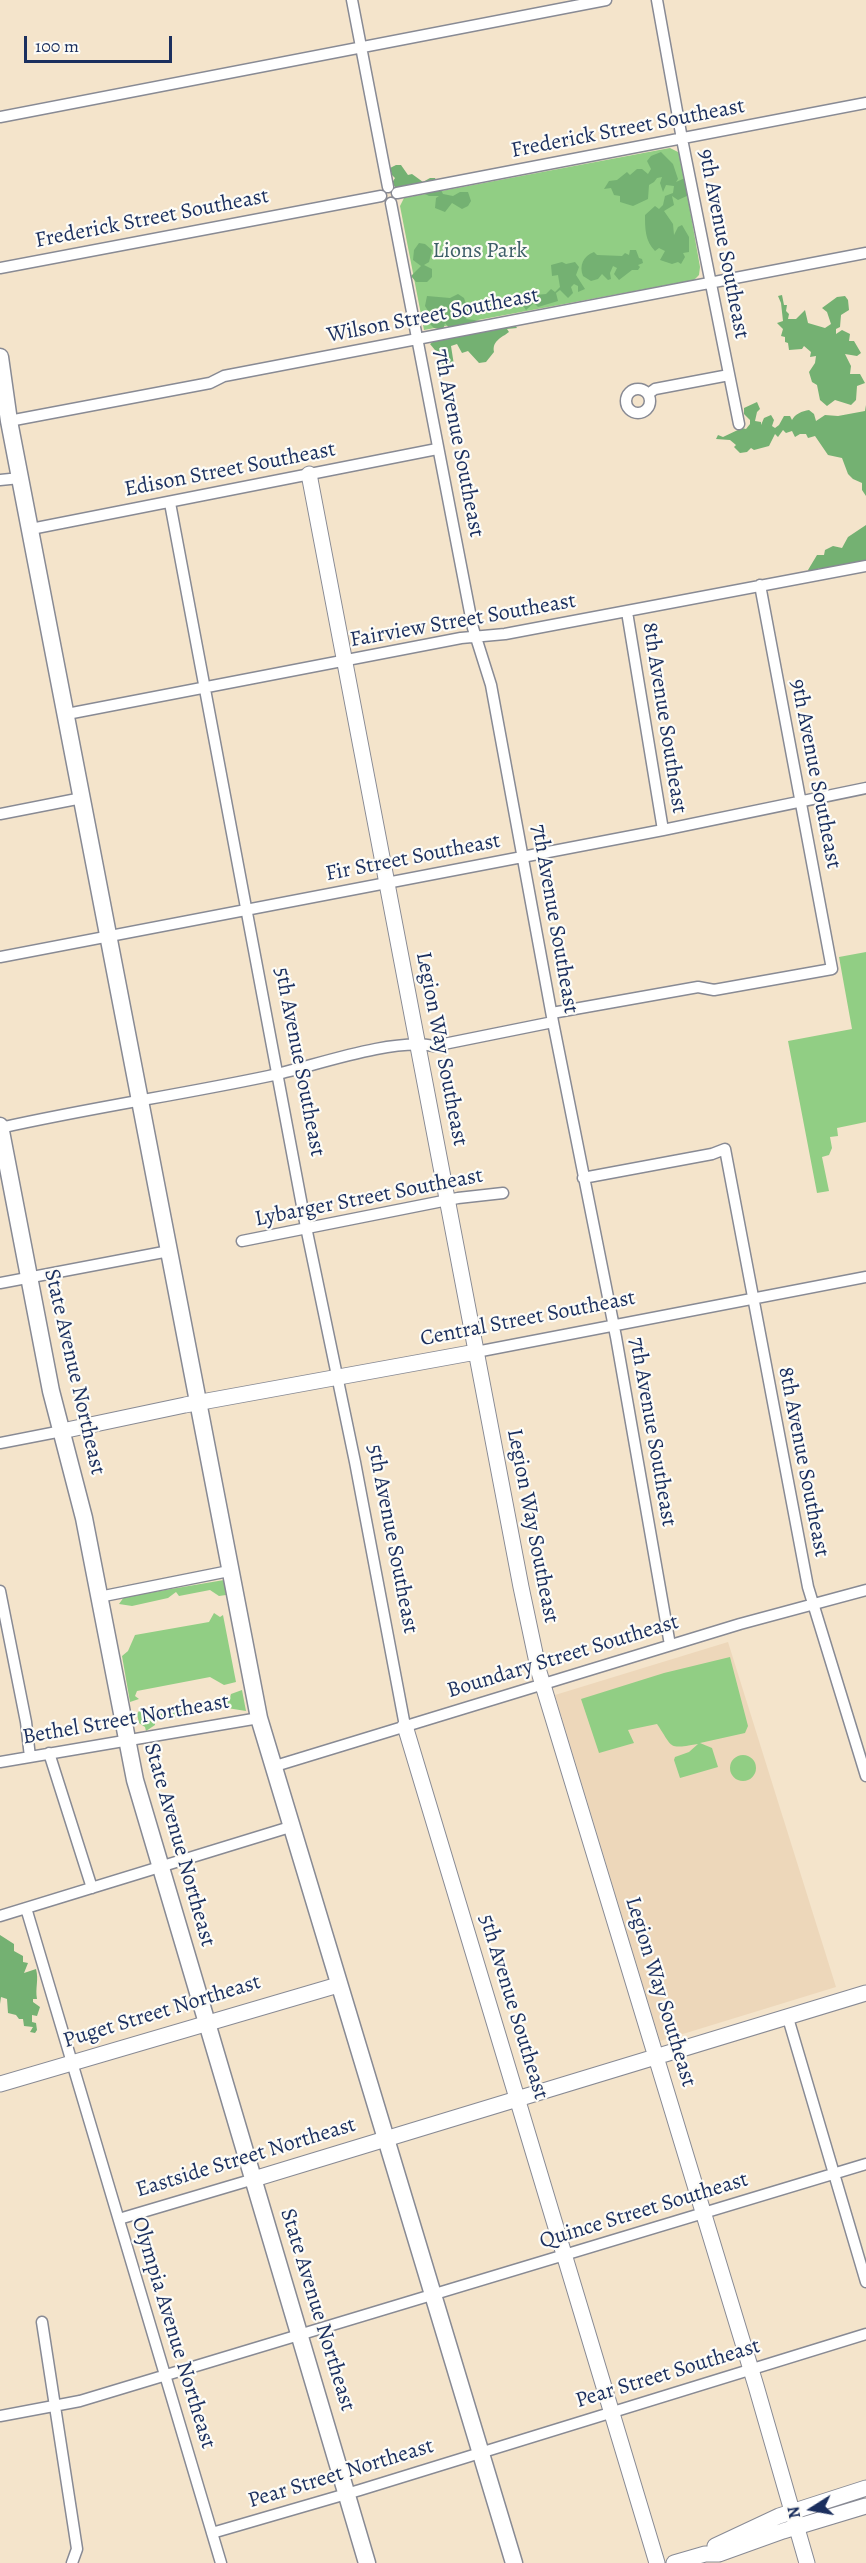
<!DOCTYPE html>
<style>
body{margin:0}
#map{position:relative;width:866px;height:2563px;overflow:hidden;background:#f4e4cb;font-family:Alegreya,serif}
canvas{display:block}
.north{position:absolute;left:782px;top:2479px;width:60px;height:60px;-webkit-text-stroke:4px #fdfcf7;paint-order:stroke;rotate:259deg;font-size:16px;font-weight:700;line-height:24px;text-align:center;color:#1b2f5e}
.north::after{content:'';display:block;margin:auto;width:21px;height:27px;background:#1b2f5e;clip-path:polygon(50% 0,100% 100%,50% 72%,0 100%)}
.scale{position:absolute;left:24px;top:36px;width:148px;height:27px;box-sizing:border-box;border:3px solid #1b2f5e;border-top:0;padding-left:8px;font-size:18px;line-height:21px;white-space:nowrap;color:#1b2f5e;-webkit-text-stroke:4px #fdfcf7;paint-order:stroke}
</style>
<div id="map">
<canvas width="866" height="2563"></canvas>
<div class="north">N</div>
<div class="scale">100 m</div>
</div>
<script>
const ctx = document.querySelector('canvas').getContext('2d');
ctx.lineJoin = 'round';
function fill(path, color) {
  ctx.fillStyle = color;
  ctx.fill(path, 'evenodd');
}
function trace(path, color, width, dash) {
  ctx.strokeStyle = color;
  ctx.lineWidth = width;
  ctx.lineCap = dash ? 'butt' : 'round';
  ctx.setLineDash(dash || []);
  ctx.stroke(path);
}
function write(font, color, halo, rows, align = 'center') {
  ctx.font = font + ' Alegreya,serif';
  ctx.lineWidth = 4.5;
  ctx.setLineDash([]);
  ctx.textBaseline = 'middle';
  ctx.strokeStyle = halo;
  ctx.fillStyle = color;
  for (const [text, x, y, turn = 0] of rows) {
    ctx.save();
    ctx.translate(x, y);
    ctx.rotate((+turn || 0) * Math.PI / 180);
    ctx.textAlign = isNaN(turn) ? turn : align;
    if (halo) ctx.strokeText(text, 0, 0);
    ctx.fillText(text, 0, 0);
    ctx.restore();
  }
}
fill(new Path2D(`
 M 728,1642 L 836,1987 L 660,2041 L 555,1695 Z`), '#edd7ba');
fill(new Path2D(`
 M 670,148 L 680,153 L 700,267 L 699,275 L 694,280 L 424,330 L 400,206 L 404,198 Z
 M 866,952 L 866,1122 L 837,1128 L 838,1136 L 830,1137 L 832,1148 L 829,1155 L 822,1157 L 829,1191 L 817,1193 L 788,1041 L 852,1029 L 839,957 Z
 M 224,1580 L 226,1595 L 219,1596 L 210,1590 L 179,1596 L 176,1592 L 168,1598 L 132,1606 L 119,1604 L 124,1597 Z
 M 214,1613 L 220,1617 L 223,1615 L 236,1682 L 224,1685 L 210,1677 L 137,1691 L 135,1696 L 139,1699 L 130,1702 L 122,1656 L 128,1651 L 135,1635 L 209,1622 Z
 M 730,1657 L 748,1726 L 745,1733 L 700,1743 L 712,1748 L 718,1767 L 680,1778 L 674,1760 L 675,1757 L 689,1752 L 698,1744 C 667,1749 674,1749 657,1724 L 628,1730 L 634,1743 L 599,1753 L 581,1699 L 664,1673 Z
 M 242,1690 L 246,1711 L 227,1708 L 155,1721 L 155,1725 L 146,1731 L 145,1727 L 139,1723 L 137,1714 L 139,1711 L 145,1709 L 142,1715 L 145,1717 L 229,1701 L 231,1694 Z
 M730 1768a13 13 0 1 1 26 0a13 13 0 1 1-26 0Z`), '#91ce84');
fill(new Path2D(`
 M 661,152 L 673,164 L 678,179 L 676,182 L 685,178 L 689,195 L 678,200 L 672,196 L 674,205 L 664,211 L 673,224 L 674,235 L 678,227 L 682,225 L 689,237 L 689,252 L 683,253 L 685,257 L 681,264 L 678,262 L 672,264 L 660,260 L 665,251 L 659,248 L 655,251 C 645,241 645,228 645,215 L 655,206 L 659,209 L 663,205 L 665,196 L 673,193 L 674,186 L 666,185 L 663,192 L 660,183 L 662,177 L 657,178 L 654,182 L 649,185 L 648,199 L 633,206 L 620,202 L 620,196 L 614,195 L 611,188 L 604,189 L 609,181 L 617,180 L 627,172 L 630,175 L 637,169 L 642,169 L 648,174 L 651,169 L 647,161 L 651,156 Z
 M 396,165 L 401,165 L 408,175 L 412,174 L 423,182 L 430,178 L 435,178 L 443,194 L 453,196 L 460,192 L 468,192 L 471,201 L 468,206 L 462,209 L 452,203 L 445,212 L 435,208 L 436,198 L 439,196 L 429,196 L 423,193 L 420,184 L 399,190 L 399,187 L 395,187 L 392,183 L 395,178 L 392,175 L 390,168 Z
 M 419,243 L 425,244 L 432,250 L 429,262 L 424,265 L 432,269 L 432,277 L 427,282 L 416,282 L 411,276 L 421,266 L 413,260 L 414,250 Z
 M 630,250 L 636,250 L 639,258 L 642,259 L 643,263 L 638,265 L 640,267 L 638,270 L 632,270 L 619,280 L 614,274 L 617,268 L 613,266 L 610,273 L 611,279 L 608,280 L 602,274 L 598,279 L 591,281 L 583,276 C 579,266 583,256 594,252 L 597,255 L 622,256 L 625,253 L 629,255 Z
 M 562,262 L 566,264 L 575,262 L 579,267 L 576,275 L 585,289 L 578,292 L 578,286 L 574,284 L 571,287 L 573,293 L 568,298 L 560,290 L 556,293 L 558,301 L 538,307 L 534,303 L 526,310 L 519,300 L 524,297 L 528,300 L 532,299 L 536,295 L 546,294 L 551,289 L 555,292 L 560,287 L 558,275 L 552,276 L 551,265 Z
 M 458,294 L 464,298 L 469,313 L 466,319 L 515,325 L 517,328 L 507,329 L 509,332 C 501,338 492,341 494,352 L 486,362 L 479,363 L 468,351 L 462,353 L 457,344 L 451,346 L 454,365 L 444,368 L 440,360 L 447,354 L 446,350 L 440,356 L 430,344 L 450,329 L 445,323 L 443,330 L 434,328 L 428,322 L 430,314 L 425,306 L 427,296 L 450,298 Z
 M 782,295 L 784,305 L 787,305 L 786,311 L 789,314 L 788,319 L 796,319 L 805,310 L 808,323 L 825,328 L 831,324 L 827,312 L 822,308 L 837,297 L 845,296 L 848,300 L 849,310 L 841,315 L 840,327 L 836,329 L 836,334 L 842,330 L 850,334 L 849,341 L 854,341 L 861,353 L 857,356 L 845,354 L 851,366 L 850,374 L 860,374 L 865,383 L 857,386 L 856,400 L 851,405 L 835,400 L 827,406 L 820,400 L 817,385 L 812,382 L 809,372 L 815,363 L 816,356 L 810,357 L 811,352 L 804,346 L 802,349 L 789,350 L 788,343 L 785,342 L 785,337 L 781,336 L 783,329 L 777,323 L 783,321 L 781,303 L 778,296 Z
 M 757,402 L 760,409 L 757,412 L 755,421 L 761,422 L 761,425 L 764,418 L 771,415 L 774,420 L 772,426 L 775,428 L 779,425 L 784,416 L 790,416 L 792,420 C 795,414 802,411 809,410 L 814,414 L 816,421 L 825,415 L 838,416 L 865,411 L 866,405 L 866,496 L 862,490 L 862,483 L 853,479 L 848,474 L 842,458 L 828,455 L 815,436 L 808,438 L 806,434 L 800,434 L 795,437 L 792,431 L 786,433 L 783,430 L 778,437 L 775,434 L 769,446 L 754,450 L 751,448 L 747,452 L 740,453 L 734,447 L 736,445 L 730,440 L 716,439 L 718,435 L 723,437 L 742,428 L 746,429 L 750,424 L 750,420 L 744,414 L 744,408 Z
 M 866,525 L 866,561 L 855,570 L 845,564 L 842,568 L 835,566 L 824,571 L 820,568 L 810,572 L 808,570 L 817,555 L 824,555 L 825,550 L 833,546 L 842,548 L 848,537 Z
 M 0,1935 L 14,1944 L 14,1951 L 23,1956 L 23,1962 L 28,1963 L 24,1973 L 36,1969 C 39,1980 35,1988 37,1999 L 33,1999 L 33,2002 L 40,2007 L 37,2016 L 32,2015 L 32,2022 L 36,2023 L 37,2030 L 35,2033 L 30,2032 L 33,2027 L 24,2026 L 23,2019 L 19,2019 L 16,2015 L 8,2013 L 7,1999 L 1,1997 L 0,2004 Z`), '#74b172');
const street = new Path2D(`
 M 352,0 L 388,187
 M 657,0 L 682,139 L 739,424
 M 0,117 L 606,0
 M 397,193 L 866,103
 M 391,203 L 473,628 L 491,685 L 553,1022 L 616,1337 L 670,1645
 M 0,268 L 381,196
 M626 401a12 12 0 1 1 24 0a12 12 0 1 1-24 0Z
 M 648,394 L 655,389 L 729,375
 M 9,421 L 210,383 L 224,376 L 866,253
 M 0,480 L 20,478
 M 170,503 L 306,1227 L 355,1462 L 405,1726
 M 31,529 L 437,449
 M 627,612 L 663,830
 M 67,714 L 461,638 L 505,634 L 866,566
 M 0,814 L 82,798
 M 0,957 L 663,830 L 866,788
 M 552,1013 L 698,987 L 714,990 L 832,969 L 760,585
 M 0,1128 C 89,1108 179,1095 269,1076 C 315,1066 389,1038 434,1046 L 553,1022
 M 583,1178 L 712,1154 L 725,1149 L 808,1587 L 866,1776
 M 242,1241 L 458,1198 L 503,1193
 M 0,1283 L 169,1251
 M 476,1352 L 866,1277
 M 0,1443 L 62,1431
 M 0,1591 L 26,1722 L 30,1757
 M 99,1597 L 229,1571
 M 49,1753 L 92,1888
 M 0,1762 L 259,1718
 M 272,1767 L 740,1624 L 866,1590
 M 26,1908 L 221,2563
 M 0,1916 L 290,1827
 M 788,2018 L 866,2282
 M 119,2219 L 254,2179
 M 42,2322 L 77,2549 L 72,2563
 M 0,2416 L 80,2401 L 866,2164
 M 212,2533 L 360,2490 L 866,2334`);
const secondary = new Path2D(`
 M 309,474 L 521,1587 L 539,1672 L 756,2386 L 807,2563
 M 62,1431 L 185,1405 L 476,1352
 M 405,1726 L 657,2563
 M 0,2084 L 338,1985
 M 254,2179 L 866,1993
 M 715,2546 L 779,2516 L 866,2488
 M 674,2563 L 705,2554 L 719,2554 L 783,2531 L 866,2506`);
const primary = new Path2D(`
 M 0,357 L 9,421 L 259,1718 L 514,2563
 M 0,1126 L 51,1391 L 84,1518 L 135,1780 L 367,2563`);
trace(street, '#888a94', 13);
trace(secondary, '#888a94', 17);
trace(primary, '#888a94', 19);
trace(street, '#fff', 10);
trace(secondary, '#fff', 15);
trace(primary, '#fff', 16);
write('22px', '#1b2f5e', '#fdfcf7', [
 ["Frederick Street Southeast",628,129,-11],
 ["Frederick Street Southeast",152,219,-11],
 ["9th Avenue Southeast",723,244,79],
 ["Wilson Street Southeast",433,316,-11],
 ["7th Avenue Southeast",458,443,79],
 ["Edison Street Southeast",230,470,-11],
 ["Fairview Street Southeast",463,621,-10],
 ["8th Avenue Southeast",664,718,81],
 ["9th Avenue Southeast",815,774,79],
 ["Fir Street Southeast",413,858,-11],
 ["7th Avenue Southeast",554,919,80],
 ["Legion Way Southeast",441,1049,79],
 ["5th Avenue Southeast",299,1062,79],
 ["Lybarger Street Southeast",369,1198,-11],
 ["Central Street Southeast",528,1319,-11],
 ["State Avenue Northeast",74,1372,77],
 ["7th Avenue Southeast",652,1432,80],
 ["8th Avenue Southeast",803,1462,79],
 ["Legion Way Southeast",532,1526,79],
 ["5th Avenue Southeast",392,1539,79],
 ["Boundary Street Southeast",563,1657,-17],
 ["Bethel Street Northeast",126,1720,-10],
 ["State Avenue Northeast",179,1845,74],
 ["Legion Way Southeast",660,1992,73],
 ["5th Avenue Southeast",513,2007,73],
 ["Puget Street Northeast",162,2012,-17],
 ["Eastside Street Northeast",246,2158,-17],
 ["Quince Street Southeast",644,2211,-17],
 ["State Avenue Northeast",317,2310,73],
 ["Olympia Avenue Northeast",173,2333,73],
 ["Pear Street Southeast",668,2374,-17],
 ["Pear Street Northeast",341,2474,-17]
]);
write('22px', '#3e5f69', '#fdfcf7', [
 ["Lions Park",480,252]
]);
</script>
